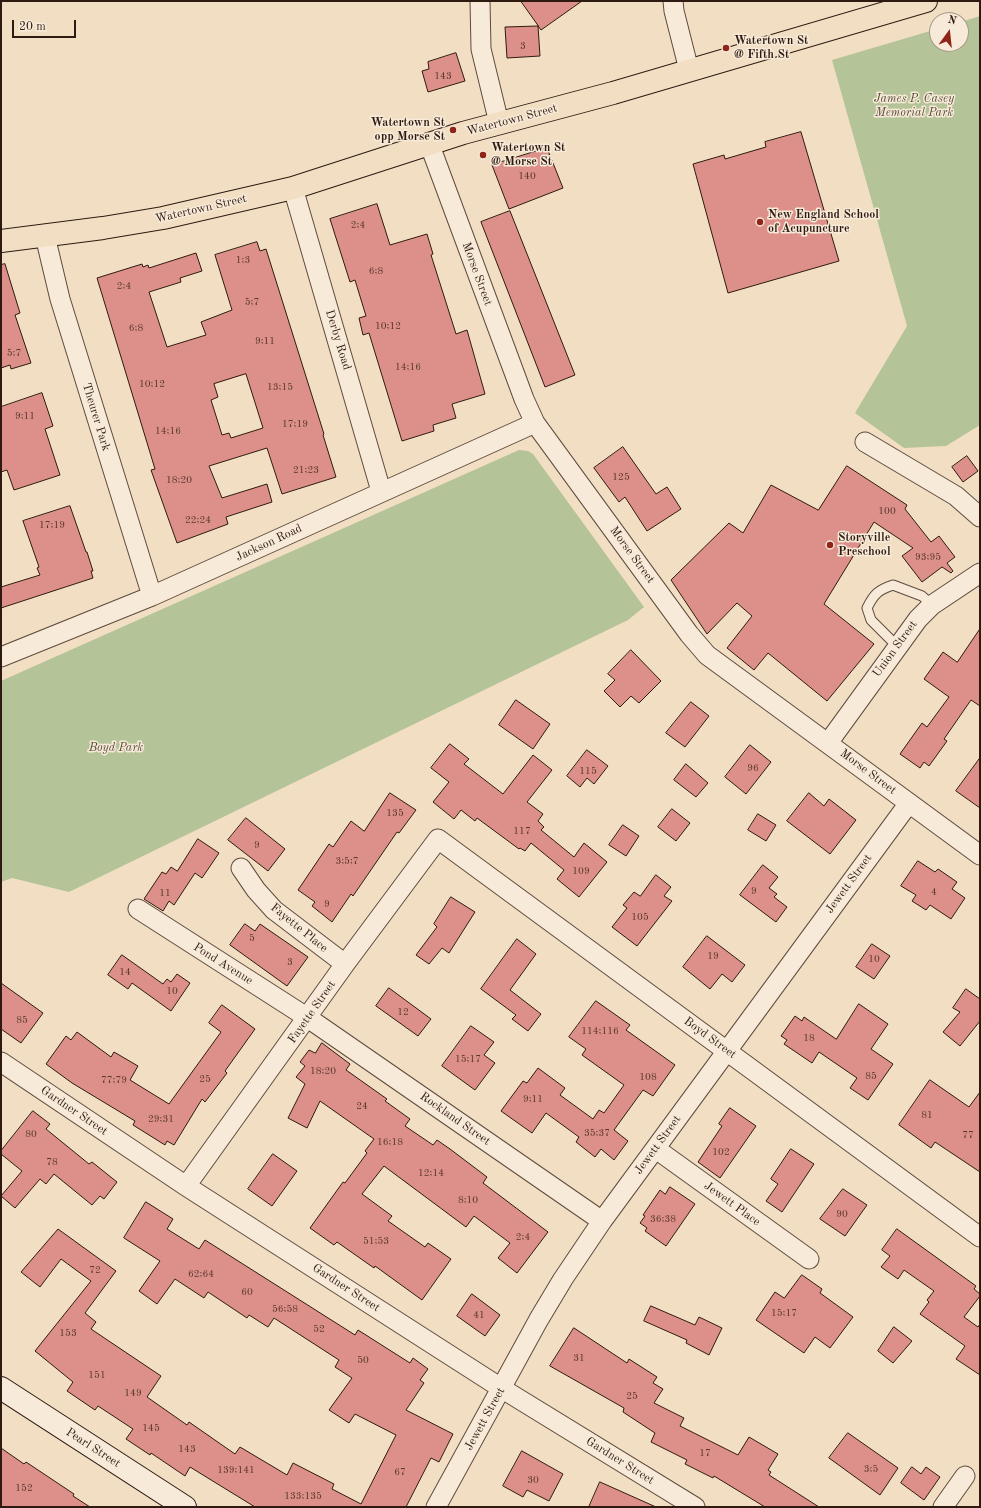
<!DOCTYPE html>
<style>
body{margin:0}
#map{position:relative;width:981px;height:1508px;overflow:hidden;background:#f2dfc3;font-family:"Old Standard TT",serif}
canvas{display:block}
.frame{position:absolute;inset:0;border:2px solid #2e1a11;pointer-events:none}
.north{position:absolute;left:929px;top:12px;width:40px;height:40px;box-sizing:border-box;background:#f7ead8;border:1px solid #a79788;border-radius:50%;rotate:15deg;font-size:11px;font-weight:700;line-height:16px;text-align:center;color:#2e1a11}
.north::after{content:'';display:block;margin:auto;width:14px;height:18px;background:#8f2418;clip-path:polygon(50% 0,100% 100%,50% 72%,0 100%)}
.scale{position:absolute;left:12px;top:20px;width:64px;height:18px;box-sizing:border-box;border:2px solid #2e1a11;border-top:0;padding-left:5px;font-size:12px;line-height:14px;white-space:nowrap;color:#2e1a11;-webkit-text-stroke:3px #f7ead8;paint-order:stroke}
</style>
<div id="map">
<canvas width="981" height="1508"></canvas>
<div class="frame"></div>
<div class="north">N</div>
<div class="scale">20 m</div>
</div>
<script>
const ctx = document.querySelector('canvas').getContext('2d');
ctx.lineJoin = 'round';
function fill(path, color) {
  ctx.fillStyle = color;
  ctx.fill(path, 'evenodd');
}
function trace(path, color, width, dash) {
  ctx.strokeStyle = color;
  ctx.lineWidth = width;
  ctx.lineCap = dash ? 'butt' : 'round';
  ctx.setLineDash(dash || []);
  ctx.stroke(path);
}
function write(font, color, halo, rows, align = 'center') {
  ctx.font = font + ' "Old Standard TT",serif';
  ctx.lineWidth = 3;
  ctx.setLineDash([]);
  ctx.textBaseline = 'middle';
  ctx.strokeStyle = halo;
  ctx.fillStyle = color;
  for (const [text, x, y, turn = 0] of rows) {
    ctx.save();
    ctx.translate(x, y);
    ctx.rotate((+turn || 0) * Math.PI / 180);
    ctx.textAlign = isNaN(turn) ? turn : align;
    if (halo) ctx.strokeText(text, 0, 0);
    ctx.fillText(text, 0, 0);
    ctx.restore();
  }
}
fill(new Path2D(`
 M 980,16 L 980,425 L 946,446 L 904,448 L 855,413 L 907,326 L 832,60 L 937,29 L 937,44 L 961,44 L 961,22 Z
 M 519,450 L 528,451 L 533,454 L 644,607 L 628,620 L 69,892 L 12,878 L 1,882 L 1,681 Z`), '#b5c398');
const building = new Path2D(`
 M 521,1 L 582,1 L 541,30 L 538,26 L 540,56 L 507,58 L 505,27 L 538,26 Z
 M 456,53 L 465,81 L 428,92 L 422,71 L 429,69 L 428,62 Z
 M 801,132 L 839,261 L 728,293 L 693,164 L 724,155 L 725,159 L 766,147 L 765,142 Z
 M 547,148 L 563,188 L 509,209 L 492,165 Z
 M 377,204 L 390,245 L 427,234 L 433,254 L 431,255 L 456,334 L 467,330 L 485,394 L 452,404 L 456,418 L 433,425 L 434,431 L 402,441 L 369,333 L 363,335 L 359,318 L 366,316 L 355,280 L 350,282 L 330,219 Z
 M 510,211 L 575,375 L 545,387 L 481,222 Z
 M 257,242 L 260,251 L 266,249 L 324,434 L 323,435 L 336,477 L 282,494 L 267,448 L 209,466 L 222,498 L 267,484 L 272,502 L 226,517 L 228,524 L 177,543 L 151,470 L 155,469 L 97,278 L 142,264 L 143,267 L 148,265 L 149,268 L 196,253 L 202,271 L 180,278 L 181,282 L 149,292 L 167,347 L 206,335 L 201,322 L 232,310 L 215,255 ZM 246,374 L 263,428 L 231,438 L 229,433 L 222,435 L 211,400 L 218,397 L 214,384 Z
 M 5,264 L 20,313 L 15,315 L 31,363 L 11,369 L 10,365 L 1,368 L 1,265 Z
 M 42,393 L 53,426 L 45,429 L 60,475 L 14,490 L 7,470 L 1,472 L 1,407 Z
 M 623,447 L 656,494 L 667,487 L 681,509 L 647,531 L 625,497 L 619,502 L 594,468 Z
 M 967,456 L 978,471 L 963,482 L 952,467 Z
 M 847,466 L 907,505 L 905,509 L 931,542 L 939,536 L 955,557 L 947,563 L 953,571 L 951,573 L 942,567 L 922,582 L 902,556 L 913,548 L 874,522 L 824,604 L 874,644 L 827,701 L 768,653 L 754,670 L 727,648 L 752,616 L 737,603 L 707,634 L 671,580 L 729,523 L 743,533 L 771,485 L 818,510 Z
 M 70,506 L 86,552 L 87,552 L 93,571 L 91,571 L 93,578 L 1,608 L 1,587 L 40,575 L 37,568 L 39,567 L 23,521 Z
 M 980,629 L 980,706 L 971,700 L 944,739 L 947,741 L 929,766 L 924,762 L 920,768 L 900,754 L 922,723 L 927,727 L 949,697 L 924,679 L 943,652 L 957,662 Z
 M 631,650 L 661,681 L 639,703 L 631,696 L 620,707 L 604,691 L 615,680 L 608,674 Z
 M 516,700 L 550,724 L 533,749 L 499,725 Z
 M 691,702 L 709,716 L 685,747 L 666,733 Z
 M 450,744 L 469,759 L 464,764 L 503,794 L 533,755 L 552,770 L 527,802 L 543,814 L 538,821 L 544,827 L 541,830 L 574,857 L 584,843 L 607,862 L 579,897 L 557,879 L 564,870 L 531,843 L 525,851 L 520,848 L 519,849 L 477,818 L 475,821 L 461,810 L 454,819 L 433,802 L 449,782 L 431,768 Z
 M 750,745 L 771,762 L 746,794 L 725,777 Z
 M 587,750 L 608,766 L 594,784 L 587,778 L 580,787 L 567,776 Z
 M 980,758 L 980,808 L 956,791 Z
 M 686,764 L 708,783 L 696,797 L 674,780 Z
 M 390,793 L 416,810 L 399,833 L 397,832 L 353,896 L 351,894 L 332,922 L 312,906 L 315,902 L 298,890 L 329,844 L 333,847 L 351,821 L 364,831 Z
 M 809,793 L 824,806 L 829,799 L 856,820 L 830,854 L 787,821 Z
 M 672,809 L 690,823 L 676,841 L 658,827 Z
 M 758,814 L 776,825 L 766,841 L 748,830 Z
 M 246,818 L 285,849 L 268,871 L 228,840 Z
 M 623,825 L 639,836 L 626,856 L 609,845 Z
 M 198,839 L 219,853 L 202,878 L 195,873 L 174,905 L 169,901 L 163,911 L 144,899 L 162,872 L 166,874 L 171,867 L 177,871 Z
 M 918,861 L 935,872 L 938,869 L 957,882 L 952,889 L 965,898 L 951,919 L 930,905 L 926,910 L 912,901 L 916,895 L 901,886 Z
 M 763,865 L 778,877 L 769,888 L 777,894 L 774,897 L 787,907 L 776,922 L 740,895 Z
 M 656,875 L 671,887 L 664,896 L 672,901 L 637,946 L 612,927 L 627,908 L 623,905 L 634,892 L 640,896 Z
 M 451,897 L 475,912 L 449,953 L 442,948 L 429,964 L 416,955 L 437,927 L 434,924 Z
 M 245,924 L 255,931 L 260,924 L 308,957 L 287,986 L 230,945 Z
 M 707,936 L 745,965 L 732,982 L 722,974 L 710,989 L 683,967 Z
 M 517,939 L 536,954 L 510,990 L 541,1014 L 528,1031 L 512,1019 L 516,1015 L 481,989 Z
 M 872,944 L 890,956 L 874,979 L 856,967 Z
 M 122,955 L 163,984 L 167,979 L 171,982 L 177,974 L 190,983 L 171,1011 L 132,983 L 128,989 L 108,975 Z
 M 1,983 L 43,1013 L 21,1043 L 1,1029 Z
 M 389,988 L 431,1019 L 418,1036 L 376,1006 Z
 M 966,989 L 980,999 L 980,1021 L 960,1046 L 943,1032 L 960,1012 L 953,1008 Z
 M 596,1001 L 630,1025 L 626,1030 L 675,1065 L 653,1096 L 643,1090 L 614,1130 L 628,1141 L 614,1160 L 601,1149 L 595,1157 L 576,1142 L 579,1137 L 546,1113 L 532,1133 L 501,1111 L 523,1081 L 527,1083 L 538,1068 L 565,1088 L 560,1095 L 593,1119 L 599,1110 L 604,1113 L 624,1085 L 582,1055 L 586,1049 L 569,1037 Z
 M 859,1004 L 888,1024 L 871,1049 L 893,1064 L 868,1100 L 850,1088 L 857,1078 L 819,1052 L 812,1063 L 784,1044 L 787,1040 L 781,1036 L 795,1016 L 802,1021 L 804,1017 L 836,1039 Z
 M 222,1005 L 255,1029 L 225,1071 L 227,1073 L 205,1102 L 202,1099 L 174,1145 L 167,1141 L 165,1145 L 133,1125 L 135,1121 L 72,1083 L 46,1064 L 66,1036 L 71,1040 L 77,1032 L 111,1057 L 114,1052 L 138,1066 L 130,1080 L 169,1104 L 221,1032 L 209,1023 Z
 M 471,1026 L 494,1042 L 484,1055 L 495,1063 L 475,1090 L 442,1066 Z
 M 322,1043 L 350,1064 L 346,1070 L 387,1099 L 385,1101 L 410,1119 L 405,1126 L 433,1145 L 437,1140 L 450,1149 L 487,1177 L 483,1183 L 548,1232 L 517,1273 L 498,1258 L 510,1243 L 474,1216 L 466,1227 L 384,1166 L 362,1194 L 392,1216 L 388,1221 L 425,1247 L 428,1243 L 451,1259 L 422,1300 L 375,1266 L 374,1268 L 337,1242 L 334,1245 L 310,1228 L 343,1182 L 345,1183 L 367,1153 L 365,1151 L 374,1139 L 320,1101 L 307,1128 L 288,1118 L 305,1084 L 296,1077 L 305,1066 L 300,1062 L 309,1050 L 315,1053 Z
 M 930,1080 L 969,1107 L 980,1092 L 980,1172 L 935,1142 L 931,1148 L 899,1125 Z
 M 730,1108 L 756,1126 L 720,1178 L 698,1162 L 722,1126 L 719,1124 Z
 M 33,1111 L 50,1124 L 46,1129 L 89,1164 L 92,1162 L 117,1182 L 104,1199 L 100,1196 L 92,1205 L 54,1174 L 46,1184 L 40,1179 L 15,1208 L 1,1196 L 22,1171 L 1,1154 L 1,1151 Z
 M 791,1149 L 814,1164 L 782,1212 L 766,1201 L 778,1184 L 771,1179 Z
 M 273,1154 L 297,1171 L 272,1206 L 248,1189 Z
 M 670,1187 L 695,1204 L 666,1246 L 645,1231 L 647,1228 L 640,1223 L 645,1216 L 643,1215 L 660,1190 L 665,1194 Z
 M 843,1189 L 867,1205 L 845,1236 L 820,1219 Z
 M 146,1202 L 173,1219 L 167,1229 L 199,1249 L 205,1240 L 355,1335 L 358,1330 L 410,1363 L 413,1358 L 428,1369 L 420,1380 L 424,1383 L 406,1410 L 453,1434 L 439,1462 L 431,1458 L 406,1507 L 255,1507 L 190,1467 L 185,1476 L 151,1453 L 150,1455 L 126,1439 L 133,1429 L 98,1406 L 95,1410 L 67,1391 L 73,1382 L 35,1351 L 91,1281 L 61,1259 L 40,1287 L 21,1272 L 58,1229 L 116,1271 L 85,1313 L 96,1322 L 91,1329 L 161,1376 L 147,1397 L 187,1425 L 189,1422 L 235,1454 L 240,1447 L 287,1475 L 293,1463 L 334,1484 L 332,1489 L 361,1504 L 396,1435 L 355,1414 L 349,1423 L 329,1410 L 352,1378 L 335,1367 L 339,1360 L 274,1318 L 268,1327 L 249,1315 L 247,1318 L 208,1292 L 204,1298 L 175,1279 L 157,1304 L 139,1291 L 160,1261 L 124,1238 Z
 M 897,1229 L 976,1286 L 974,1289 L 980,1294 L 980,1296 L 964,1317 L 978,1327 L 980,1324 L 980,1375 L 956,1359 L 965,1346 L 920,1314 L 929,1302 L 927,1300 L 934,1291 L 904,1270 L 898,1279 L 881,1267 L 890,1256 L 882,1250 Z
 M 802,1275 L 822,1289 L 820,1293 L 853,1317 L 830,1348 L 815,1337 L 804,1353 L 756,1320 L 775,1292 L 784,1298 Z
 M 472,1294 L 500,1315 L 485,1336 L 457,1316 Z
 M 651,1306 L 695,1325 L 699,1317 L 722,1328 L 709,1355 L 686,1343 L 687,1340 L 644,1321 Z
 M 894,1327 L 912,1341 L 893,1363 L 878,1351 Z
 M 574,1328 L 627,1363 L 629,1359 L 657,1377 L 653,1383 L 663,1389 L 654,1403 L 684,1418 L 680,1426 L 738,1455 L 749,1437 L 778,1454 L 768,1470 L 771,1472 L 769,1475 L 819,1507 L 765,1507 L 714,1476 L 713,1478 L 685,1464 L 687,1460 L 651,1442 L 655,1433 L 623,1412 L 624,1408 L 550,1366 Z
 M 848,1433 L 898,1468 L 880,1495 L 829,1458 Z
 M 1,1448 L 24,1464 L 26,1462 L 74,1494 L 73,1496 L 90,1507 L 1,1507 Z
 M 522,1451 L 563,1474 L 549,1501 L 527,1490 L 523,1497 L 503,1486 Z
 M 912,1467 L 921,1474 L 926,1467 L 940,1477 L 924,1500 L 901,1483 Z
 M 600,1482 L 656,1507 L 589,1507 Z`);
fill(building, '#dc9089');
trace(building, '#2e1a11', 1);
const lane = new Path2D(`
 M 897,646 L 871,620 L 867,608 C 874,594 878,590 893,585 L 922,596 L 932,605`);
const street = new Path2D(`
 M 480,1 L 481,49 L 499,123
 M 673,1 L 674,11 L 689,70
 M 429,143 L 524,399 L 535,423 L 689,634 L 707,655 L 980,855
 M 293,188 L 381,491
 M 45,236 L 60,299 L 152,596
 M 865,442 L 956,496 L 980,517
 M 1,657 L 152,596 L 535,423
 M 828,743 L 918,619 L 932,605 L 980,573
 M 241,868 L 256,890 L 274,910 L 345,964
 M 138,909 L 308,1018 L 602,1221
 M 1,1062 L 186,1186 L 501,1388 L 695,1507
 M 656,1149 L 809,1259
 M 186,1186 L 345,964 L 438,839 L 980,1237
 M 436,1507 L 539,1319 L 563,1279 L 602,1221 L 909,803
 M 943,1507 L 965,1476`);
const secondary = new Path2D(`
 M 1,1388 L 185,1507`);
const primary = new Path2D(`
 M 1,241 L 103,228 L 163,218 L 293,188 L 463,133 L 613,93 L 926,1`);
trace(lane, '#5f4b3e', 11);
trace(street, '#5f4b3e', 21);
trace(secondary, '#2e1a11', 24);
trace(primary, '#2e1a11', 24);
trace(lane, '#f7ead8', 9);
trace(street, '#f7ead8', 19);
trace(secondary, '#f7ead8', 22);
trace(primary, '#f2dfc3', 22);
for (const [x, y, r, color] of [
 [726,48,4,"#8f2418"],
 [453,130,4,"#8f2418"],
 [483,155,4,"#8f2418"],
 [760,222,4,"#8f2418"],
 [830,545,4,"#8f2418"]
]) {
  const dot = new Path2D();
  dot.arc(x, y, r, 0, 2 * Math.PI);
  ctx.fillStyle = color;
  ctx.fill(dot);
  trace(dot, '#f7ead8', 1.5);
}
write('10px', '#5a382f', null, [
 ["3",523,46],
 ["143",443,76],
 ["140",527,176],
 ["2;4",358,225],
 ["1;3",243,260],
 ["6;8",376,271],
 ["2;4",124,286],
 ["5;7",252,302],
 ["10;12",388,326],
 ["6;8",136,328],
 ["9;11",265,341],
 ["5;7",14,353],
 ["14;16",408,367],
 ["10;12",152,384],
 ["13;15",280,387],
 ["9;11",25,416],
 ["17;19",295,424],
 ["14;16",168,431],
 ["21;23",306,470],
 ["125",621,477],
 ["18;20",179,480],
 ["100",887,511],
 ["22;24",198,520],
 ["17;19",52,525],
 ["93;95",928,557],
 ["96",753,768],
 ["115",588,771],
 ["135",395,813],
 ["117",522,831],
 ["9",257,845],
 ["3;5;7",347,861],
 ["109",581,871],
 ["9",754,891],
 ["4",934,892],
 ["11",165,893],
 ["9",327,904],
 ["105",640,917],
 ["5",252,938],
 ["19",713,956],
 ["10",874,959],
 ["3",290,962],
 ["14",125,972],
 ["10",172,991],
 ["12",403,1012],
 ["85",22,1020],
 ["114;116",600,1031],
 ["18",809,1038],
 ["15;17",468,1059],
 ["18;20",323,1071],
 ["85",871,1076],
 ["108",648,1077],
 ["25",205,1079],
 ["77;79",114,1080],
 ["9;11",533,1099],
 ["24",362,1106],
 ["81",927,1115],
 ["29;31",161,1119],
 ["35;37",597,1133],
 ["80",31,1134],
 ["77",968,1135],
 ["16;18",390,1142],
 ["102",721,1152],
 ["78",52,1162],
 ["12;14",431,1173],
 ["8;10",468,1200],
 ["90",842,1214],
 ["36;38",663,1219],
 ["2;4",523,1237],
 ["51;53",376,1241],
 ["72",95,1270],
 ["62;64",201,1274],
 ["60",247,1292],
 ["56;58",285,1309],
 ["15;17",784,1313],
 ["41",479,1315],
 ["52",319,1329],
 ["153",68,1333],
 ["31",579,1358],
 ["50",363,1360],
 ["151",97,1375],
 ["149",133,1393],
 ["25",632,1396],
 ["145",151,1428],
 ["143",187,1449],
 ["17",705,1453],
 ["3;5",871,1469],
 ["139;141",236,1470],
 ["67",400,1472],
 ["30",533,1480],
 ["152",24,1488],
 ["133;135",303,1496]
]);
write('bold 12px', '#2e1a11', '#f7ead8', [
 ["Watertown St",734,41],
 ["@ Fifth St",734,55],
 ["Watertown St",445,123,"right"],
 ["opp Morse St",445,137,"right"],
 ["Watertown St",491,148],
 ["@ Morse St",491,162],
 ["New England School",768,215],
 ["of Acupuncture",768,229],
 ["Storyville",838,538],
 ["Preschool",838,552]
], 'left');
write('italic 12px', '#564d3a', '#f7ead8', [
 ["James P. Casey",914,99],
 ["Memorial Park",914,113],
 ["Boyd Park",116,748]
]);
write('12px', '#2e1a11', '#f7ead8', [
 ["Watertown Street",512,120,-15],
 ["Watertown Street",201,209,-13],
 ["Morse Street",477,274,70],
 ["Derby Road",338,340,73],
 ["Theurer Park",96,417,73],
 ["Jackson Road",269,543,-25],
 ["Morse Street",632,555,54],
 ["Union Street",895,649,-54],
 ["Morse Street",868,772,37],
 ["Jewett Street",849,884,-54],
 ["Fayette Place",299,928,39],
 ["Pond Avenue",223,964,32],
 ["Fayette Street",312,1012,-55],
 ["Boyd Street",710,1038,36],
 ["Gardner Street",74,1111,34],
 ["Rockland Street",455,1119,35],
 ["Jewett Street",658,1145,-54],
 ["Jewett Place",732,1204,36],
 ["Gardner Street",346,1288,33],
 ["Jewett Street",485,1419,-61],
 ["Pearl Street",93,1448,33],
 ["Gardner Street",620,1461,32]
]);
</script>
